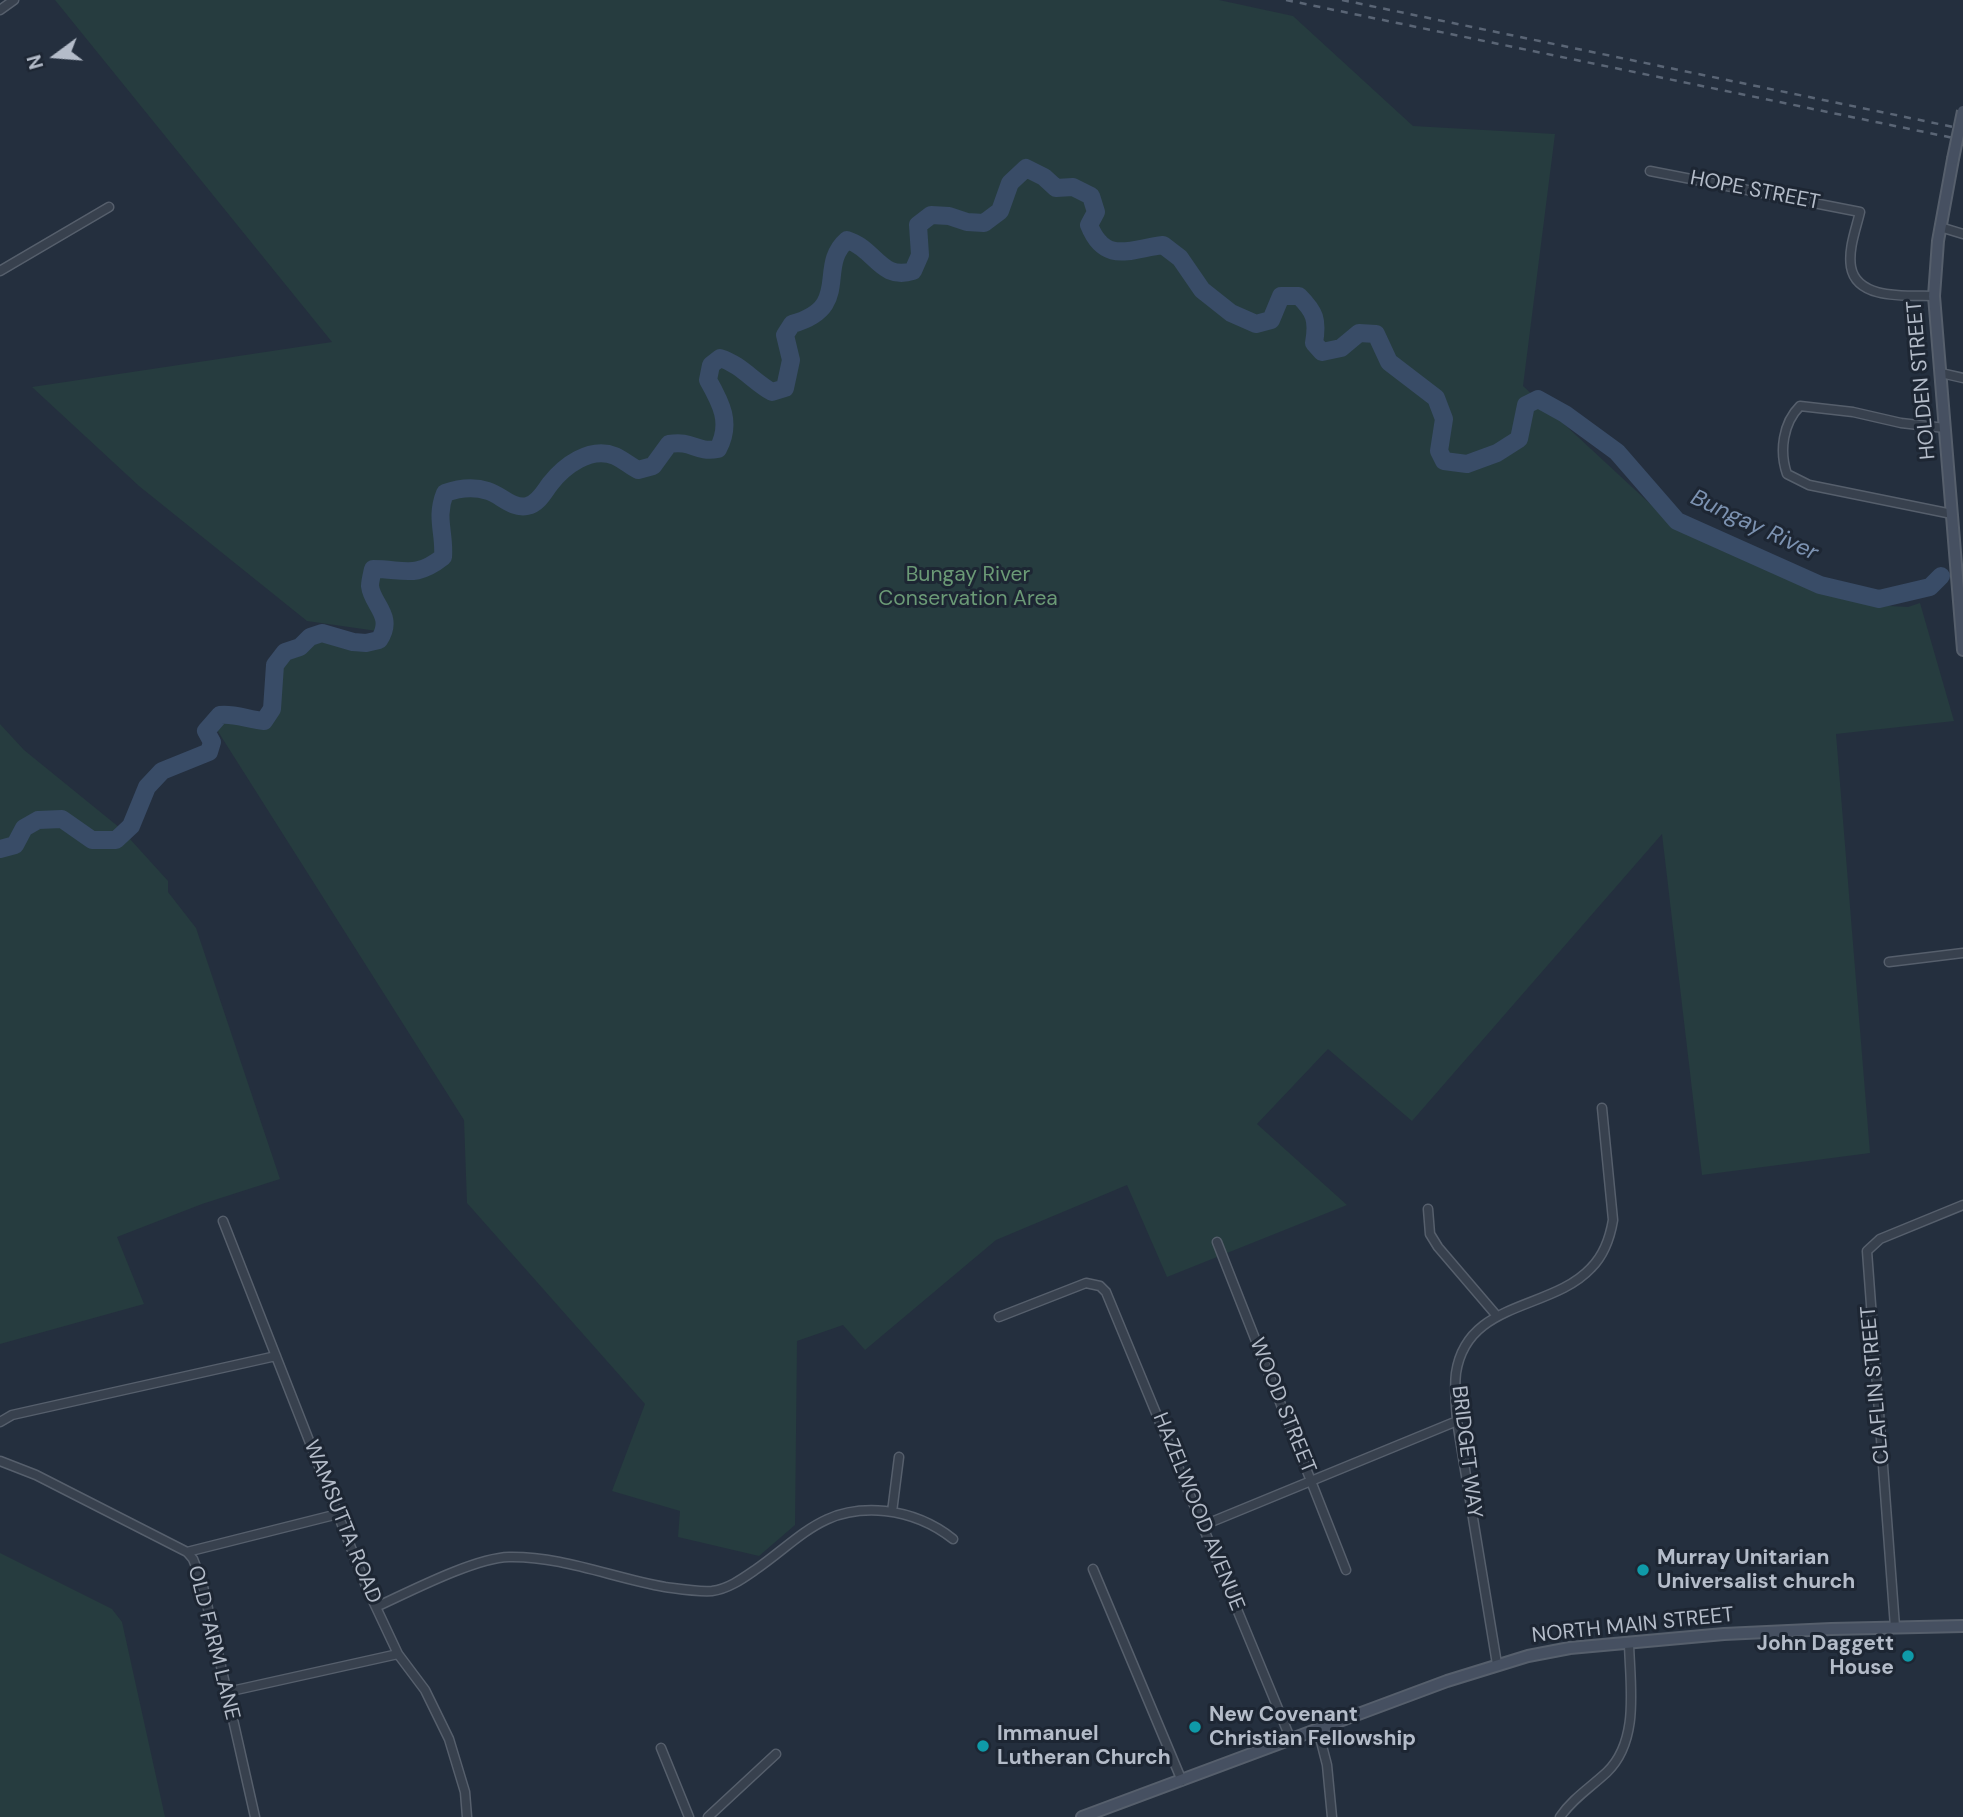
<!DOCTYPE html>
<style>
body{margin:0}
#map{position:relative;width:1963px;height:1817px;overflow:hidden;background:#242f3e;font-family:"DM Sans",sans-serif}
canvas{display:block}
.north{position:absolute;left:21px;top:21px;width:70px;height:70px;-webkit-text-stroke:5px #1d2633;paint-order:stroke;rotate:254deg;font-size:19px;font-weight:700;line-height:28px;text-align:center;color:#b4bcc9}
.north::after{content:'';display:block;margin:auto;width:24px;height:32px;background:#b4bcc9;clip-path:polygon(50% 0,100% 100%,50% 72%,0 100%)}
</style>
<div id="map">
<canvas width="1963" height="1817"></canvas>
<div class="north">N</div>
</div>
<script>
const ctx = document.querySelector('canvas').getContext('2d');
ctx.lineJoin = 'round';
function fill(path, color) {
  ctx.fillStyle = color;
  ctx.fill(path, 'evenodd');
}
function trace(path, color, width, dash) {
  ctx.strokeStyle = color;
  ctx.lineWidth = width;
  ctx.lineCap = dash ? 'butt' : 'round';
  ctx.setLineDash(dash || []);
  ctx.stroke(path);
}
function write(font, color, halo, rows, align = 'center') {
  ctx.font = font + ' "DM Sans",sans-serif';
  ctx.lineWidth = 6;
  ctx.setLineDash([]);
  ctx.textBaseline = 'middle';
  ctx.strokeStyle = halo;
  ctx.fillStyle = color;
  for (const [text, x, y, turn = 0] of rows) {
    ctx.save();
    ctx.translate(x, y);
    ctx.rotate((+turn || 0) * Math.PI / 180);
    ctx.textAlign = isNaN(turn) ? turn : align;
    if (halo) ctx.strokeText(text, 0, 0);
    ctx.fillText(text, 0, 0);
    ctx.restore();
  }
}
fill(new Path2D(`
 M 55,0 L 1219,0 L 1293,16 L 1413,126 L 1555,134 L 1523,386 L 1660,513 L 1820,585 L 1871,605 L 1908,607 L 1920,603 L 1954,721 L 1836,734 L 1870,1153 L 1702,1175 L 1662,834 L 1412,1121 L 1328,1049 L 1257,1124 L 1347,1205 L 1167,1277 L 1127,1185 L 996,1240 L 865,1350 L 843,1325 L 797,1341 L 795,1525 L 759,1556 L 678,1537 L 680,1511 L 612,1491 L 645,1404 L 467,1203 L 464,1120 L 212,722 C 229,708 243,720 264,720 L 272,709 L 275,665 L 285,652 L 300,647 L 310,637 L 322,633 L 353,642 L 366,643 L 378,640 L 384,632 L 307,621 L 139,486 L 32,387 L 332,342 Z
 M 0,724 L 24,750 L 120,828 L 168,881 L 168,892 L 196,928 L 280,1179 L 202,1204 L 117,1237 L 144,1304 L 0,1344 Z
 M 0,1553 L 112,1609 L 122,1622 L 165,1817 L 0,1817 Z`), '#263c3f');
trace(new Path2D(`
 M 0,849 L 15,845 L 24,828 L 38,820 L 62,819 L 92,840 L 116,840 L 131,826 L 147,787 L 162,771 L 209,752 L 212,742 L 206,731 L 220,715 C 234,713 249,720 264,721 L 272,709 L 275,665 L 285,652 L 300,647 L 310,637 L 322,633 L 353,642 L 366,643 L 379,640 C 395,616 372,605 370,586 C 370,581 372,574 373,569 C 405,569 415,579 443,557 C 445,533 435,518 445,493 C 459,488 473,486 488,491 C 501,495 512,509 527,506 C 538,504 544,492 550,484 C 564,466 590,446 615,456 C 623,460 631,466 638,470 L 653,466 L 669,444 C 693,440 695,453 718,449 C 732,423 721,403 708,380 L 711,365 L 720,358 C 740,364 754,382 772,392 L 785,388 L 791,360 L 785,335 L 792,324 C 853,307 816,267 847,240 C 876,249 880,281 913,271 L 920,255 L 918,225 L 931,215 L 949,216 L 967,222 L 984,223 L 1000,211 L 1010,183 L 1026,168 L 1044,177 L 1056,188 L 1073,187 L 1091,196 L 1096,212 L 1089,225 C 1105,265 1130,249 1163,245 L 1180,258 L 1202,290 L 1231,313 L 1256,324 L 1271,320 L 1281,296 L 1299,296 C 1315,312 1318,320 1314,343 L 1322,352 L 1341,348 L 1359,333 L 1376,334 L 1389,362 L 1436,398 L 1444,419 L 1439,451 L 1444,461 L 1467,464 L 1497,453 L 1519,439 L 1526,405 L 1538,399 L 1565,414 L 1617,452 L 1677,521 L 1820,585 L 1879,599 L 1930,587 L 1941,576`), '#394c67', 18);
const street = new Path2D(`
 M 0,10 L 14,0
 M 1650,171 L 1860,212 C 1856,229 1848,249 1851,267 C 1857,301 1909,295 1934,296
 M 1940,227 L 1963,234
 M 0,271 L 109,207
 M 1941,373 L 1963,378
 M 1945,428 L 1901,423 L 1853,412 L 1800,406 C 1783,423 1779,451 1787,474 L 1809,485 L 1952,514
 M 1889,962 L 1963,953
 M 1428,1209 L 1430,1234 L 1438,1247 L 1497,1316
 M 223,1221 L 366,1586 L 398,1654 L 425,1690 L 449,1739 L 465,1792 L 467,1817
 M 1217,1242 L 1346,1570
 M 999,1317 L 1086,1283 L 1100,1286 L 1106,1292 L 1291,1740
 M 0,1422 L 12,1415 L 276,1356
 M 0,1461 L 36,1475 L 187,1552 L 193,1559 L 202,1582 L 255,1817
 M 892,1512 L 899,1457
 M 1204,1525 L 1457,1421
 M 187,1552 L 338,1514
 M 1093,1569 L 1182,1781
 M 376,1607 C 409,1592 474,1558 509,1557 C 562,1556 613,1578 665,1587 C 680,1589 697,1592 712,1591 C 728,1589 742,1579 755,1570 C 801,1538 823,1505 885,1511 C 911,1514 933,1523 953,1539
 M 1895,1627 L 1867,1251 L 1880,1239 L 1963,1205
 M 1497,1664 L 1457,1421 C 1456,1405 1454,1389 1456,1373 C 1467,1300 1551,1311 1591,1268 C 1604,1255 1610,1238 1613,1220 L 1602,1108
 M 227,1692 L 398,1654
 M 1318,1730 L 1327,1765 L 1332,1817
 M 661,1748 L 689,1817
 M 708,1817 L 776,1754
 M 1560,1817 C 1572,1799 1591,1787 1607,1772 C 1640,1740 1630,1685 1629,1643`);
const secondary = new Path2D(`
 M 1953,159 L 1938,241 L 1934,296 L 1963,650
 M 1082,1817 L 1447,1681 L 1528,1656 L 1570,1648 L 1724,1634 L 1831,1629 L 1963,1626`);
trace(street, '#565f6c', 11);
trace(secondary, '#565f6c', 14);
trace(street, '#38414e', 8);
trace(secondary, '#465061', 10);
trace(new Path2D(`
 M 1286,0 L 1963,140
 M 1342,0 L 1963,129`), '#5a6575', 2.5, [7, 7]);
const secondaryBridge = new Path2D(`
 M 1953,159 L 1963,111`);
trace(secondaryBridge, '#565f6c', 14, []);
trace(secondaryBridge, '#465061', 10);
for (const [x, y, r, color] of [
 [1643,1570,7,"#0f9aa8"],
 [1908,1656,7,"#0f9aa8"],
 [1195,1727,7,"#0f9aa8"],
 [983,1746,7,"#0f9aa8"]
]) {
  const dot = new Path2D();
  dot.arc(x, y, r, 0, 2 * Math.PI);
  ctx.fillStyle = color;
  ctx.fill(dot);
  trace(dot, '#1d2633', 2.5);
}
write('21px', '#b4bcc9', '#1d2633', [
 ["HOPE STREET",1755,191,11],
 ["HOLDEN STREET",1922,380,-95],
 ["CLAFLIN STREET",1876,1385,-95],
 ["WOOD STREET",1282,1406,68],
 ["BRIDGET WAY",1466,1452,83],
 ["HAZELWOOD AVENUE",1198,1512,68],
 ["WAMSUTTA ROAD",342,1522,68],
 ["NORTH MAIN STREET",1633,1626,-6],
 ["OLD FARM LANE",213,1643,76]
]);
write('21px', '#6b9a76', '#1d2633', [
 ["Bungay River",968,575],
 ["Conservation Area",968,599]
]);
write('bold 21px', '#b4bcc9', '#1d2633', [
 ["Murray Unitarian",1657,1558],
 ["Universalist church",1657,1582],
 ["John Daggett",1894,1644,"right"],
 ["House",1894,1668,"right"],
 ["New Covenant",1209,1715],
 ["Christian Fellowship",1209,1739],
 ["Immanuel",997,1734],
 ["Lutheran Church",997,1758]
], 'left');
write('italic 23px', '#7c92b1', '#1d2633', [
 ["Bungay River",1754,526,25]
]);
</script>
